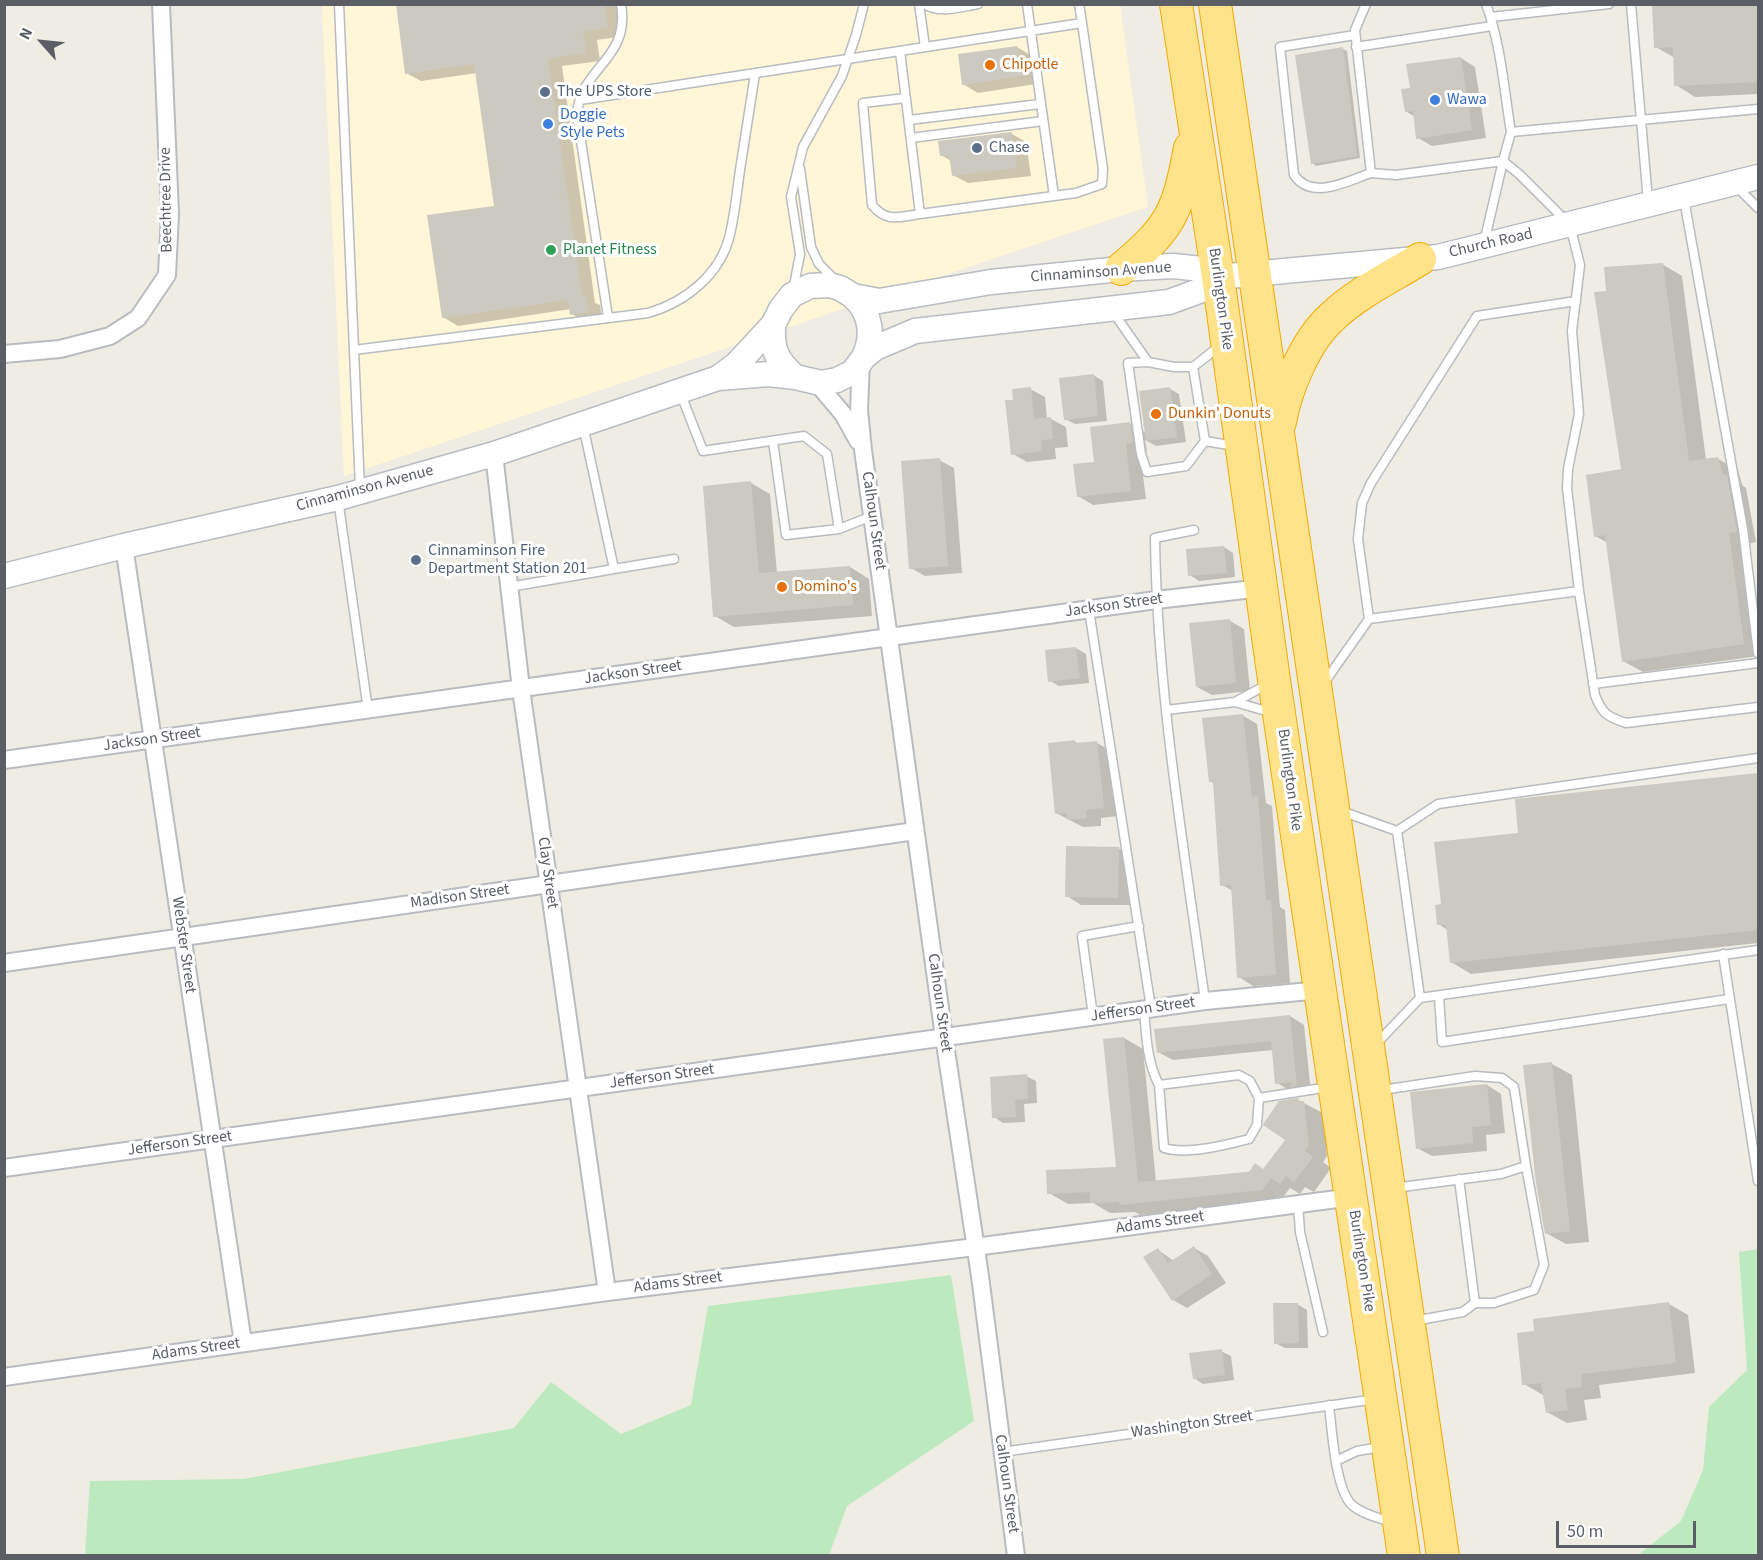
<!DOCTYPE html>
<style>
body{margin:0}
#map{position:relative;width:1763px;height:1560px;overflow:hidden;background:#efede3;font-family:"Source Sans 3",sans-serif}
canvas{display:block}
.frame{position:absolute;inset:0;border:6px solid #5b5f65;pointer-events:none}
.north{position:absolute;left:12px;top:12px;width:60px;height:60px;-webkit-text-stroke:4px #fff;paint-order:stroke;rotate:297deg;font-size:16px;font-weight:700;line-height:24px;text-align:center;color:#5b5f65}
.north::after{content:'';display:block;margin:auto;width:21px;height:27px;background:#5b5f65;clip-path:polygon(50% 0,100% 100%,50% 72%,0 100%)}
.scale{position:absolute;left:1556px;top:1521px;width:140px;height:27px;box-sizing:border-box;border:3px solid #5b5f65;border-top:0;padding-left:8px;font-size:18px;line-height:21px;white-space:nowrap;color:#5b5f65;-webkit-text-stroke:4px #fff;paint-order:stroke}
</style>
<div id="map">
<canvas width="1763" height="1560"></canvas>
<div class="frame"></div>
<div class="north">N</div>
<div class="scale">50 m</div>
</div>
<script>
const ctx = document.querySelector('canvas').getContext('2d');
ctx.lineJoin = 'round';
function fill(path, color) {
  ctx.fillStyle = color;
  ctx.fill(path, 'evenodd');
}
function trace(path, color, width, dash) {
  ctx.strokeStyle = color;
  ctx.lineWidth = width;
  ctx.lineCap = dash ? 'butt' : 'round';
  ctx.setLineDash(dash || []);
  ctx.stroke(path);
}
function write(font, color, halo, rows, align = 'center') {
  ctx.font = font + ' "Source Sans 3",sans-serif';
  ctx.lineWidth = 6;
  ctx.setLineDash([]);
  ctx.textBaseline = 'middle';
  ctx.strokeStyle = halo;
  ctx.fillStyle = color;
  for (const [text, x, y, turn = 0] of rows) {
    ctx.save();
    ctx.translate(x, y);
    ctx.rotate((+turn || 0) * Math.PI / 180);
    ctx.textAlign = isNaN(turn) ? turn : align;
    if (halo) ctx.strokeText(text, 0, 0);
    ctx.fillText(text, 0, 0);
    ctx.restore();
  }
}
fill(new Path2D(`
 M 322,5 L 1120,5 L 1148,207 L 344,476 Z`), '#fff6d8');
fill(new Path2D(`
 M 1758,1249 L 1758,1555 L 1638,1555 L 1681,1521 L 1703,1470 L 1709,1407 L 1747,1370 L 1739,1252 Z
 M 951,1275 L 974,1421 L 847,1506 L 829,1555 L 85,1555 L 90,1481 L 244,1479 L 514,1428 L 551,1382 L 621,1434 L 691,1405 L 708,1306 Z`), '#bce9bd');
fill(new Path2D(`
 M 397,4 L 618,4 L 622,36 L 597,40 L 600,61 L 562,66 L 595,303 L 600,305 L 602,320 L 586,322 L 572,314 L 571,309 L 458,326 L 443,317 L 496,207 L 477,73 L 421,81 L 406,73 Z
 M 1654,4 L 1758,4 L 1758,94 L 1695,97 L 1676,85 L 1675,58 L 1656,47 Z
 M 1017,47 L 1032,56 L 1036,84 L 978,93 L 963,84 Z
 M 1343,49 L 1347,51 L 1360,158 L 1316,166 L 1312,163 Z
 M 1461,58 L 1475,67 L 1486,138 L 1432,146 L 1418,138 L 1415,117 L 1407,112 L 1412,89 Z
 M 1012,134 L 1026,142 L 1031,176 L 968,183 L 953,175 L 951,161 L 941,155 Z
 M 1662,264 L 1682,276 L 1706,460 L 1718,459 L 1738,470 L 1742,485 L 1746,488 L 1756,542 L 1748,544 L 1758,622 L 1758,656 L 1643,672 L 1623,661 L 1608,543 L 1595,536 L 1623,470 L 1607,292 Z
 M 1093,375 L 1103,381 L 1107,421 L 1075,424 L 1065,419 Z
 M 1030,389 L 1045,397 L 1047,419 L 1051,419 L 1066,427 L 1068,447 L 1055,448 L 1056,459 L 1027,462 L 1013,454 L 1014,401 Z
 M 1170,389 L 1179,394 L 1186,442 L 1156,446 L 1145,440 L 1147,451 L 1140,452 L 1146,499 L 1093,505 L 1078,496 L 1095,463 L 1130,424 L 1146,433 Z
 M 939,460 L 954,468 L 962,573 L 925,576 L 911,568 Z
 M 751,483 L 770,494 L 777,573 L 850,567 L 869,579 L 872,616 L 734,627 L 715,616 Z
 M 1224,547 L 1233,553 L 1235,577 L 1199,581 L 1190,575 Z
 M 1230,621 L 1244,629 L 1250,691 L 1212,695 L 1197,687 Z
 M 1076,648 L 1086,654 L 1089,683 L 1059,686 L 1050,681 Z
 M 1242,715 L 1257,724 L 1266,803 L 1272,806 L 1280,907 L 1285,910 L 1290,983 L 1253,986 L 1239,977 L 1233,891 L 1222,885 L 1214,784 L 1210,781 Z
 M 1074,741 L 1079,744 L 1097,743 L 1111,751 L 1118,816 L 1101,818 L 1101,826 L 1083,827 L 1056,813 Z
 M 1758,775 L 1758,943 L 1471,974 L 1451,962 L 1448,930 L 1438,924 L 1443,906 L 1520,834 L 1516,801 Z
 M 1118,848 L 1133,856 L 1132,905 L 1081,905 L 1067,896 Z
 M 1290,1016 L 1304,1025 L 1311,1093 L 1291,1091 L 1277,1083 L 1273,1050 L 1173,1060 L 1158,1052 Z
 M 1124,1038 L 1143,1049 L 1156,1182 L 1265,1170 L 1287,1140 L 1298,1100 L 1323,1113 L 1327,1156 L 1323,1162 L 1331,1168 L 1314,1192 L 1305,1187 L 1300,1194 L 1290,1188 L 1281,1200 L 1140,1215 L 1135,1212 L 1110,1213 L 1093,1203 L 1068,1204 L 1049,1193 L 1118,1169 Z
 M 1552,1064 L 1572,1075 L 1589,1242 L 1566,1244 L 1546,1233 Z
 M 1026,1076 L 1036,1081 L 1037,1103 L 1024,1104 L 1025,1122 L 1003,1123 L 994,1117 Z
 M 1487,1085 L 1501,1094 L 1505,1133 L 1486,1135 L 1487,1151 L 1432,1156 L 1417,1148 Z
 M 1194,1248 L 1208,1256 L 1226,1283 L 1187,1308 L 1173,1300 L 1158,1250 L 1174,1261 Z
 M 1297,1304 L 1307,1310 L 1308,1348 L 1285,1348 L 1275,1343 Z
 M 1669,1304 L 1688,1315 L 1695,1373 L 1599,1385 L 1601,1398 L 1584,1400 L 1587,1420 L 1567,1423 L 1547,1412 L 1543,1395 L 1524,1384 Z
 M 1221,1351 L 1231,1356 L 1234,1380 L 1203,1384 L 1194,1378 Z`), '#0003');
fill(new Path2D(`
 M 396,4 L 605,4 L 608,28 L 583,32 L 586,53 L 548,59 L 582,296 L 586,295 L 588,312 L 570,315 L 568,300 L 442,318 L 427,215 L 494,206 L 474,64 L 405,74 Z
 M 1652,4 L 1758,4 L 1758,82 L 1674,86 L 1673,47 L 1654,48 Z
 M 1017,46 L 1022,76 L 962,85 L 958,54 Z
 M 1343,47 L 1357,156 L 1311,164 L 1295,55 Z
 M 1461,57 L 1472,130 L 1416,139 L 1413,111 L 1405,112 L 1401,89 L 1410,88 L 1406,64 Z
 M 1012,132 L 1017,168 L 952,176 L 949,155 L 940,156 L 938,141 Z
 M 1663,263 L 1689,461 L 1718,457 L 1723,475 L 1727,475 L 1737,532 L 1729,533 L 1744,644 L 1622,662 L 1605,535 L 1594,537 L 1586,475 L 1621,469 L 1594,292 L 1606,291 L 1604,267 Z
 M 1094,374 L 1098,416 L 1064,420 L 1059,378 Z
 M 1031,387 L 1034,419 L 1051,417 L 1053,439 L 1041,440 L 1042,451 L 1011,455 L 1005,400 L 1013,400 L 1012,389 Z
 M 1170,387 L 1177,437 L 1146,441 L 1139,391 Z
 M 1130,422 L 1133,443 L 1126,444 L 1131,491 L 1077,497 L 1073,464 L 1094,462 L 1090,427 Z
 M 940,458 L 948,566 L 909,569 L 901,461 Z
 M 751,481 L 759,573 L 850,566 L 853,605 L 713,617 L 703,486 Z
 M 1224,546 L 1227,573 L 1188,576 L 1186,549 Z
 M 1230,619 L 1236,683 L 1196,687 L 1189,623 Z
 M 1076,647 L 1080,678 L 1048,682 L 1045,650 Z
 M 1243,714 L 1252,797 L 1258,796 L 1266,900 L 1271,900 L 1276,975 L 1237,978 L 1231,885 L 1220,886 L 1213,782 L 1209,782 L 1202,718 Z
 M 1075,740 L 1075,743 L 1097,741 L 1104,808 L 1086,810 L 1087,818 L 1067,820 L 1067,813 L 1055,814 L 1048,743 Z
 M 1758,773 L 1758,930 L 1450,963 L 1446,925 L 1437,925 L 1435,905 L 1441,904 L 1434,842 L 1518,833 L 1515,799 Z
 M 1066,846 L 1119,847 L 1118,898 L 1065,897 Z
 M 1290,1015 L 1297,1086 L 1290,1087 L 1293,1082 L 1275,1084 L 1271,1041 L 1157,1053 L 1154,1029 Z
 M 1124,1037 L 1138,1182 L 1249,1172 L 1255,1163 L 1263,1169 L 1285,1140 L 1263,1125 L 1264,1123 L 1279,1101 L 1298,1098 L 1299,1101 L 1304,1101 L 1309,1145 L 1305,1151 L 1313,1157 L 1294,1182 L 1286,1176 L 1280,1184 L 1271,1178 L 1262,1190 L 1120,1205 L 1119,1202 L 1090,1203 L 1090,1192 L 1047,1194 L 1046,1170 L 1116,1167 L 1103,1039 Z
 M 1552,1062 L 1570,1231 L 1545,1234 L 1536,1183 L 1523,1065 Z
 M 1027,1074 L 1028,1099 L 1015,1100 L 1016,1117 L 992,1118 L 990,1077 Z
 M 1487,1084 L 1491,1125 L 1472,1127 L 1473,1143 L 1416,1149 L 1410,1092 Z
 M 1194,1246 L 1212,1274 L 1172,1301 L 1143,1257 L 1158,1248 L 1168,1263 Z
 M 1669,1302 L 1676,1363 L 1581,1374 L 1582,1387 L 1565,1389 L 1568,1410 L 1546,1413 L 1541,1383 L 1522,1385 L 1517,1333 L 1534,1331 L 1533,1319 Z
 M 1273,1303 L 1298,1303 L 1299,1343 L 1274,1344 Z
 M 1222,1349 L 1225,1375 L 1193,1379 L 1189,1353 Z`), '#ccc9c1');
const lane = new Path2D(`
 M 339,4 L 360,488
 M 919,4 L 925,47
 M 924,4 C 940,14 961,7 978,4
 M 1027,4 L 1054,196
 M 1366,4 L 1355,30 L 1371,173 L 1396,175 L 1503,161 L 1511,132
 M 1486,4 C 1501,44 1504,90 1511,132 L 1758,109
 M 1631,4 L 1648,201
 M 1491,17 L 1609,4
 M 1355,35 L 1280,47 L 1294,175 C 1312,201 1347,181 1371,173
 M 1356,47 L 1492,26
 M 900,51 L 920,214 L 1076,193 L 1102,184 L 1103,169 L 1082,23
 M 906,98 L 863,103 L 872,205 C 887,223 899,217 920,214
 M 580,100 L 1082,23 L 1079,4
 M 909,120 L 1040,104
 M 911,138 L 1043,121
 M 800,169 L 811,247 L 819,264 L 834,279
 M 1735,185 L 1758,208
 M 1684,199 L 1743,529 L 1758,653
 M 1484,243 L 1503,161 L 1519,174 L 1570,225 L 1580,265 L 1572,331 L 1579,414 L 1568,469 L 1567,488 L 1579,591 L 1595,695 C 1602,714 1608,717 1626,723 L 1758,707
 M 793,291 L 800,254 L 791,197 L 803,147 L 842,76 L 856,35 L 864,4
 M 1113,312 L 1148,362 L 1174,367 L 1193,367 L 1205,441 L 1235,446
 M 608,317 L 577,115 C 579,68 631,60 621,4
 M 354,350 L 648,313 C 686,302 721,274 730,234 C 735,213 737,191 740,170 C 745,138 750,106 755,74
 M 1148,362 L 1128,363 L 1141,454 L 1147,472 L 1186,466 L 1205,441
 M 1193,367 L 1221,345
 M 680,392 L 703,451 L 804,436 L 827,454 L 839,529 L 872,516
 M 773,441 L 786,535 L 839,529
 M 338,499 L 368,710
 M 1194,530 L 1155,538 C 1157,693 1184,847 1205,1001
 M 614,569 L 674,559
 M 509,587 L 614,569 L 583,425
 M 1089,610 L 1151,1008
 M 1369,619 L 1579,591
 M 1324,683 L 1369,619 L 1358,539 L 1362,503 L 1371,483 L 1477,316 L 1576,301
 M 1593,684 L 1758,663
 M 1235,702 L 1268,684
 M 1166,710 L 1235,702 L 1273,713
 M 1341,811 L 1397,831
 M 1397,831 L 1438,804 L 1758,758
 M 1397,831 L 1420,998
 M 1723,954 L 1758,1181
 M 1439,996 L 1442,1042 L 1729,999
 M 1144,1009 C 1146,1035 1147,1062 1159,1085 L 1239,1075 L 1250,1081 L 1259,1098 L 1329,1087
 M 1093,1016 L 1082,936 L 1139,926
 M 1376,1044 L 1420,998 L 1758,950
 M 1159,1085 L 1164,1148 C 1187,1155 1226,1145 1249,1139 L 1257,1125 L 1259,1098
 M 1382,1090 L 1475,1076 L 1502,1078 L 1514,1087 L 1526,1166 L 1501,1174 L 1394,1188
 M 1459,1179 L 1475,1303
 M 1298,1204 L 1300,1232 L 1323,1332
 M 1414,1321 L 1463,1312 L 1475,1303 L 1494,1303 L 1534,1290 L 1544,1265 L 1526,1166
 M 1329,1405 C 1332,1429 1335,1489 1352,1505 C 1362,1514 1379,1518 1391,1522
 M 1002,1452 L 1376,1399
 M 1336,1461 L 1357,1451 L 1381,1447`);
const street = new Path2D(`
 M 4,354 L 60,349 L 110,336 L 138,318 L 167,275 L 170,214 L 161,4
 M 861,362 L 859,410 L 863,450 L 944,1037 L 980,1276 L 1016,1556
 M 816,382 L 843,414 L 858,441
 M 494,454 L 521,689 L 607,1292
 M 124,546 L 243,1343
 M 4,760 L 1156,600 L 1262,588
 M 4,963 L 915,831
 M 4,1168 L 1205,1001 L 1320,990
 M 4,1377 L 607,1292 L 975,1247 L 1352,1197`);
const secondary = new Path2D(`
 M 853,296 C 871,313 874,335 864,357
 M 773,325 C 772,350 776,360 795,377
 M 718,378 L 737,364 L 773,325 L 781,309 L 792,295 L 810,286 L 829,285 L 840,288 L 853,296 L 879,301 L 991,282 L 1121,269 L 1173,266 L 1202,269 L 1218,277 L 1438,257 L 1758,177
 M 4,576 L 124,546 L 338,498 L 494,454 L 718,378 L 769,374 L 795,377 L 821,383 L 837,380 L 853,372 L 864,357 L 875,348 L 915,331 L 1169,302 L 1199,291 L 1218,277`);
const highway = new Path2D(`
 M 1176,4 L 1218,277 L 1274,680 L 1404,1556
 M 1215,4 L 1443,1556
 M 1121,269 C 1171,227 1178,212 1190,148
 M 1280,422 C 1286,388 1306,340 1332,317 C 1357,293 1391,277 1420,259`);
trace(lane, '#b8bbc0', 11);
trace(street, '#b8bbc0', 20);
trace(secondary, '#b8bcc3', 27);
trace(highway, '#f2aa00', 34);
trace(lane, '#fff', 8);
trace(street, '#fff', 16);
trace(secondary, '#fff', 24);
trace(highway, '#ffe38a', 32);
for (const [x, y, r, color] of [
 [990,65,6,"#e8710a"],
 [545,92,6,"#5c6f8a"],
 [1435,100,6,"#3f7fe0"],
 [548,124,6,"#3f7fe0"],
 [977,148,6,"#5c6f8a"],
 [551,250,6,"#2e9e5b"],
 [1156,414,6,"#e8710a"],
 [416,560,6,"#5c6f8a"],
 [782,587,6,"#e8710a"]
]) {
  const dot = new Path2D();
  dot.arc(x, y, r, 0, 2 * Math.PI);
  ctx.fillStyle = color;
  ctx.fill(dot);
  trace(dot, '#fff', 2);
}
write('16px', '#c56008', '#fff', [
 ["Chipotle",1002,65],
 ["Dunkin' Donuts",1168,414],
 ["Domino's",794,587]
], 'left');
write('16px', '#4e5e75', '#fff', [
 ["The UPS Store",557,92],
 ["Chase",989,148],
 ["Cinnaminson Fire",428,551],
 ["Department Station 201",428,569]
], 'left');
write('16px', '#366cbe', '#fff', [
 ["Wawa",1447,100],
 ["Doggie",560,115],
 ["Style Pets",560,133]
], 'left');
write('16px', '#5b5f65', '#fff', [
 ["Beechtree Drive",167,200,-91],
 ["Church Road",1491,244,-13],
 ["Cinnaminson Avenue",1101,273,-4],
 ["Burlington Pike",1220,299,82],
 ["Cinnaminson Avenue",365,489,-15],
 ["Calhoun Street",873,521,82],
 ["Jackson Street",1114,606,-8],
 ["Jackson Street",633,673,-8],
 ["Jackson Street",152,740,-8],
 ["Burlington Pike",1289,780,82],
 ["Clay Street",547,873,82],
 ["Madison Street",460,897,-8],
 ["Webster Street",183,945,82],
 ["Calhoun Street",939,1003,82],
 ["Jefferson Street",1143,1010,-8],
 ["Jefferson Street",662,1077,-8],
 ["Jefferson Street",180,1144,-8],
 ["Adams Street",1160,1223,-8],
 ["Burlington Pike",1361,1261,81],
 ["Adams Street",678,1283,-7],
 ["Adams Street",196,1350,-8],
 ["Washington Street",1192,1425,-8],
 ["Calhoun Street",1006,1484,82]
]);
write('16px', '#27864d', '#fff', [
 ["Planet Fitness",563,250]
], 'left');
</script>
